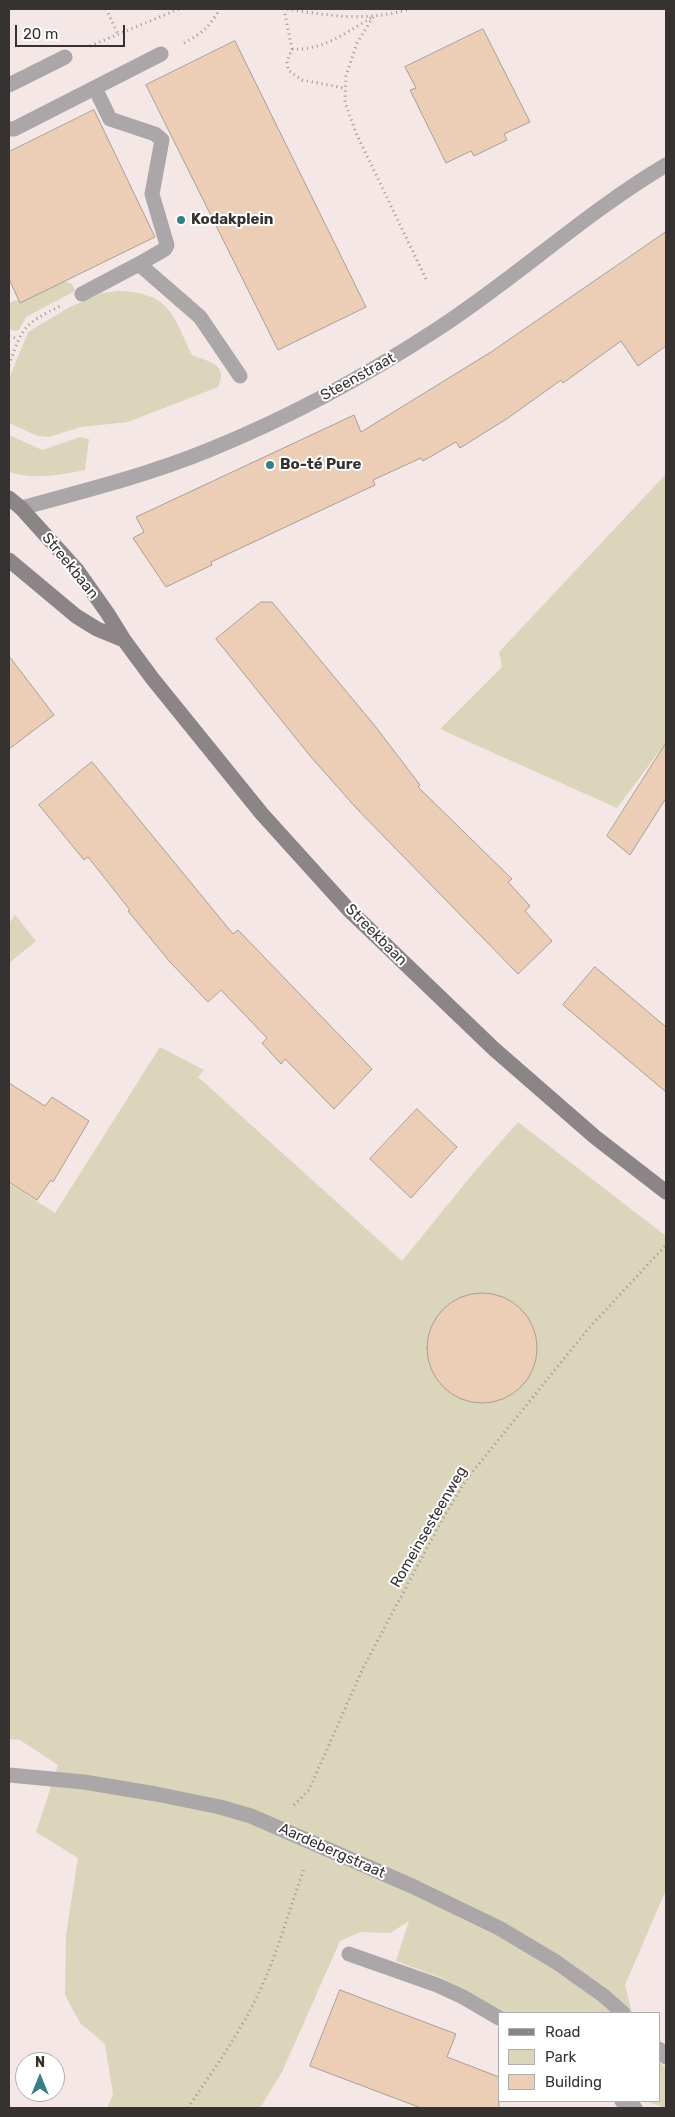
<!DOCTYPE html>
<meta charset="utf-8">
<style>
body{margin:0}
#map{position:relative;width:675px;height:2117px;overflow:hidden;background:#f4e7e5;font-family:Rubik,sans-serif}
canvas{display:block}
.frame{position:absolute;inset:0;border:10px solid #373232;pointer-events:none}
.legend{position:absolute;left:498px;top:2012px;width:162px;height:90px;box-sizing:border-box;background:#fff;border:1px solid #afadad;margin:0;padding:6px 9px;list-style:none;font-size:15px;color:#373232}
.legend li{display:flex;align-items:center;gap:10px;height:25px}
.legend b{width:25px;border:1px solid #afadad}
.north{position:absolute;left:15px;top:2052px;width:50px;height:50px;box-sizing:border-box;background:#fff;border:1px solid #afadad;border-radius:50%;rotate:0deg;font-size:14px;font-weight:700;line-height:20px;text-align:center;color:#373232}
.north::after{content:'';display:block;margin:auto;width:18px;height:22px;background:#367f82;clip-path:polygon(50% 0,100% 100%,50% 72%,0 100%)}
.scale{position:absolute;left:15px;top:25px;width:110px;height:22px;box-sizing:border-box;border:2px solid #373232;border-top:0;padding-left:6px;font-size:15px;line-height:18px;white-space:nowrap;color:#373232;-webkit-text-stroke:4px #fff;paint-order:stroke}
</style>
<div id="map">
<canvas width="675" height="2117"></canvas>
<div class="frame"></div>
<ul class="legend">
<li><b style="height:6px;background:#8c8587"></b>Road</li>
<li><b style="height:14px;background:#dbd5bb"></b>Park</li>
<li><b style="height:14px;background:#ebceb5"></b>Building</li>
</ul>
<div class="north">N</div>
<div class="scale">20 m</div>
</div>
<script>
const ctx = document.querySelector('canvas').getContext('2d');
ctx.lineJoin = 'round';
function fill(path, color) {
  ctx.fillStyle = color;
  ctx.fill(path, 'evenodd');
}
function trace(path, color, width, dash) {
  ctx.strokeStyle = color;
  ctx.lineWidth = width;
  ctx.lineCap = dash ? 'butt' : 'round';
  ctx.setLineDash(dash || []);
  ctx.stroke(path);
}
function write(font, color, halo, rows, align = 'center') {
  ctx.font = font + ' Rubik,sans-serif';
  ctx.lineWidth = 4;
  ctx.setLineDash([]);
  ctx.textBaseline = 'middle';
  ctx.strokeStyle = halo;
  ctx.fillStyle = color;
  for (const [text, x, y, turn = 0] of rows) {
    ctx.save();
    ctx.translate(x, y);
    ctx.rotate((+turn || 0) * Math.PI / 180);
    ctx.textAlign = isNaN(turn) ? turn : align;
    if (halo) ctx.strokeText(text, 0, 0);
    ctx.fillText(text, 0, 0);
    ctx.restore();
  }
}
fill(new Path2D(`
 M 65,281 L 72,284 L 75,291 L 26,317 L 19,330 L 14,331 L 9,329 L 9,303 Z
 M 118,291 C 170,293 172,313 192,355 C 209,362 229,364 218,387 L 128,422 L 81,427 L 49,437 L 38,436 L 9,423 L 9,379 L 28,332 L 68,308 L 102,293 Z
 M 9,435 L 42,450 L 80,437 L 89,439 L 85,470 C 60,475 34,480 9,472 Z
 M 666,474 L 666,742 L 617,808 L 440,729 L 502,667 L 499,652 Z
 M 15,915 L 36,941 L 9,963 L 9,924 Z
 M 160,1047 L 204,1070 L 198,1077 L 402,1261 L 475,1171 L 518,1122 L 666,1236 L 666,1890 L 625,1985 L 632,2013 L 503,2013 L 442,1978 L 396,1961 L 409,1921 L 390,1933 L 361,1932 L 340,1941 L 282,2072 L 260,2108 L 107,2108 L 113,2094 L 105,2044 L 80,2023 L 65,1995 L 66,1935 L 78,1858 L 36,1832 L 58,1765 L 20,1740 L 9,1739 L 9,1183 L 55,1213 Z
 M 659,2061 L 666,2069 L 666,2108 L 645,2101 L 659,2101 Z`), '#dbd5bb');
const building = new Path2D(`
 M 483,29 L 530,122 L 504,134 L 507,140 L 474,156 L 471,151 L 446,163 L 410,90 L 416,88 L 405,67 Z
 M 235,41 L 366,307 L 278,350 L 146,85 Z
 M 94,110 L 155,237 L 20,303 L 9,279 L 9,152 Z
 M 666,232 L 666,346 L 638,366 L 621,341 L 563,383 L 561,380 L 508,418 L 460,448 L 456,442 L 423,461 L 421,458 L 373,480 L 375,485 L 211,562 L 212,565 L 166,587 L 133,538 L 144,532 L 136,517 L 354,415 L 361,432 L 491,352 Z
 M 261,602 L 272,602 L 375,726 L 420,785 L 418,787 L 512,879 L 508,882 L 530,906 L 525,911 L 552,941 L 518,974 L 358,810 L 311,757 L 216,639 Z
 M 9,656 L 54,715 L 9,749 Z
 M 666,743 L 666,798 L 630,855 L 607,836 Z
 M 92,762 L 233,934 L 238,930 L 372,1069 L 334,1109 L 285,1059 L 281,1064 L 262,1043 L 267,1038 L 221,990 L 208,1002 L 170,962 L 128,911 L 130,910 L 88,857 L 84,860 L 39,805 Z
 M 595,967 L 666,1027 L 666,1092 L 563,1005 Z
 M 9,1083 L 45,1106 L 52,1097 L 89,1121 L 53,1182 L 51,1180 L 37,1200 L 9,1182 Z
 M 417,1109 L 457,1147 L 411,1198 L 370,1159 Z
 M427 1348a55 55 0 1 1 110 0a55 55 0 1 1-110 0Z
 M 340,1990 L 456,2034 L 447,2057 L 499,2077 L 499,2108 L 421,2108 L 310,2066 Z`);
fill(building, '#ebceb5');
trace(building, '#a79f98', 1);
trace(new Path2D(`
 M 106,9 L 118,34
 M 284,9 L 292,49 L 287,61 L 288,70 L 302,80 L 344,88
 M 287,9 C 332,16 365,22 410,9
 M 373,17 L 357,43 L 346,76 L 345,102 L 356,133 L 427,281
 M 184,43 C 203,33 209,27 220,9
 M 90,46 L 179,9
 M 292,49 C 322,51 347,32 371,18
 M 9,336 L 18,339
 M 9,365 C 23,326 23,325 60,306
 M 294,1805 L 309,1790 L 363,1668 L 443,1518 L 466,1480 L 588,1329 L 666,1245
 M 188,2108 C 211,2073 236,2039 255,2001 C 276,1959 288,1913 304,1869`), '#9f9594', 3, [1, 4]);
trace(new Path2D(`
 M 9,85 L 65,57
 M 95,88 L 110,119 L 155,134 L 162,140 L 152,194 L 167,245 L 165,249 L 139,264
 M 9,129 L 14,129 L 161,54
 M 82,294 L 139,264 L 200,317 L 240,376
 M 21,508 C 84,491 148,475 209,450 C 288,418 364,377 436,330 C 515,279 585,213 666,165
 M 9,1775 L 84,1782 L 156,1794 L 220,1807 L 251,1816 L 412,1886 L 499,1928 L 556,1962 L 604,1996 L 623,2013
 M 349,1954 L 437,1985 L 463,1997 L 499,2018
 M 659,2049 L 666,2057
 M 622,2101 L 635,2108`), '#aba6a8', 15);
trace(new Path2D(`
 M 9,498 L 21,508 L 77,570 L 108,614 L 124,640 L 152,678 L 262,814 L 348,909 L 494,1049 L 595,1137 L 666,1192
 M 9,560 L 76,616 L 97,629 L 124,640`), '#8c8587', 15);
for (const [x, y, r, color] of [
 [181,220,5,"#367f82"],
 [270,465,5,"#367f82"]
]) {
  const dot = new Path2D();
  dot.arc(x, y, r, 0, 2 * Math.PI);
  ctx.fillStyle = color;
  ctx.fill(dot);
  trace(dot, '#fff', 2);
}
write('bold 15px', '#373232', '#fff', [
 ["Kodakplein",191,220],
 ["Bo-té Pure",280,465]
], 'left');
write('15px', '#373232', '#fff', [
 ["Steenstraat",358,377,-29],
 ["Streekbaan",70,566,51],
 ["Streekbaan",376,935,45],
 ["Romeinsesteenweg",429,1527,-60],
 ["Aardebergstraat",332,1851,24]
]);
</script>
